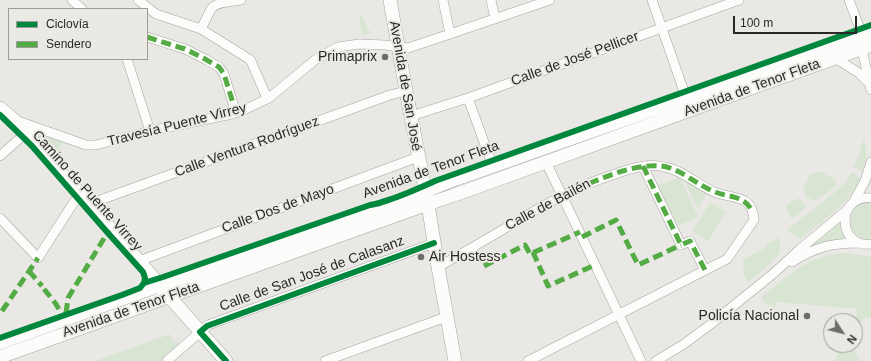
<!DOCTYPE html>
<meta charset="utf-8">
<style>
body{margin:0}
#map{position:relative;width:871px;height:361px;overflow:hidden;background:#eae8e5;font-family:Helvetica,sans-serif}
canvas{display:block}
.legend{position:absolute;left:8px;top:8px;width:140px;height:52px;box-sizing:border-box;background:#ebe9e4;border:1px solid #9e9c98;margin:0;padding:5px 7px;list-style:none;font-size:12px;color:#2a2927}
.legend li{display:flex;align-items:center;gap:8px;height:20px}
.legend b{width:20px;border:1px solid #9e9c98}
.north{position:absolute;left:823px;top:313px;width:40px;height:40px;box-sizing:border-box;background:#ebe9e4;border:1px solid #9e9c98;border-radius:50%;rotate:126deg;font-size:11px;font-weight:700;line-height:16px;text-align:center;color:#2a2927}
.north::after{content:'';display:block;margin:auto;width:14px;height:18px;background:#6d6c6a;clip-path:polygon(50% 0,100% 100%,50% 72%,0 100%)}
.scale{position:absolute;left:733px;top:16px;width:124px;height:18px;box-sizing:border-box;border:2px solid #2a2927;border-top:0;padding-left:5px;font-size:12px;line-height:14px;white-space:nowrap;color:#2a2927;-webkit-text-stroke:3px #ebe9e4;paint-order:stroke}
</style>
<div id="map">
<canvas width="871" height="361"></canvas>
<ul class="legend">
<li><b style="height:5px;background:#00873e"></b>Ciclovía</li>
<li><b style="height:5px;background:#53ab44"></b>Sendero</li>
</ul>
<div class="north">N</div>
<div class="scale">100 m</div>
</div>
<script>
const ctx = document.querySelector('canvas').getContext('2d');
ctx.lineJoin = 'round';
function fill(path, color) {
  ctx.fillStyle = color;
  ctx.fill(path, 'evenodd');
}
function trace(path, color, width, dash) {
  ctx.strokeStyle = color;
  ctx.lineWidth = width;
  ctx.lineCap = dash ? 'butt' : 'round';
  ctx.setLineDash(dash || []);
  ctx.stroke(path);
}
function write(font, color, halo, rows, align = 'center') {
  ctx.font = font + ' Helvetica,sans-serif';
  ctx.lineWidth = 4;
  ctx.setLineDash([]);
  ctx.textBaseline = 'middle';
  ctx.strokeStyle = halo;
  ctx.fillStyle = color;
  for (const [text, x, y, turn = 0] of rows) {
    ctx.save();
    ctx.translate(x, y);
    ctx.rotate((+turn || 0) * Math.PI / 180);
    ctx.textAlign = isNaN(turn) ? turn : align;
    if (halo) ctx.strokeText(text, 0, 0);
    ctx.fillText(text, 0, 0);
    ctx.restore();
  }
}
fill(new Path2D(`
 M 359,15 L 361,15 L 371,34 L 362,35 Z
 M 37,132 L 64,141 L 59,148 L 62,151 L 57,159 L 36,133 Z
 M 864,140 C 869,150 866,161 862,171 L 853,167 L 862,150 L 860,147 Z
 M 821,172 L 835,179 L 837,185 L 815,201 L 805,196 L 803,187 L 805,183 L 807,182 L 808,179 L 808,177 L 813,173 Z
 M 852,172 L 861,179 C 847,205 823,221 800,239 L 790,232 L 788,232 L 787,230 L 844,185 Z
 M 680,177 L 698,217 L 676,227 L 657,186 Z
 M 683,179 L 707,193 L 698,209 Z
 M 798,198 L 803,202 L 807,207 L 792,218 L 790,217 L 786,205 Z
 M 710,202 L 726,212 L 708,241 L 692,231 Z
 M 867,202 L 871,203 L 871,239 C 847,242 841,209 867,202 Z
 M 840,221 L 842,231 L 847,240 L 804,249 Z
 M 779,237 C 780,242 781,247 779,253 C 775,262 757,275 748,282 L 744,276 L 743,260 C 751,255 758,253 766,247 L 765,246 Z
 M 844,253 L 861,255 L 871,257 L 871,318 L 864,318 L 855,330 L 855,321 L 854,321 L 856,318 L 857,309 L 777,302 L 776,307 L 766,305 L 761,298 C 781,281 800,263 826,256 C 832,254 838,254 844,253 Z
 M 170,334 L 173,342 L 177,341 L 180,345 L 161,361 L 95,361 Z
 M 838,345 L 852,345 L 860,361 L 836,361 Z`), '#d9e5d3');
const street = new Path2D(`
 M 72,0 L 82,9
 M 138,0 L 156,14 L 201,29 L 249,59 L 251,61 L 267,98
 M 443,0 L 450,34
 M 491,0 L 495,19
 M 652,0 L 688,103
 M 849,0 L 860,29 L 861,32 L 865,36 L 862,41 L 862,49 L 871,90
 M 201,29 L 211,9 C 217,1 231,2 241,0
 M 147,37 L 185,49 L 205,59 L 219,67 L 224,74 L 236,113
 M 835,58 L 859,73 L 869,83
 M 127,59 L 150,131
 M 468,98 L 493,167
 M 411,116 L 468,98 L 739,0
 M 15,120 L 86,145 L 96,145 L 150,131 L 232,114 L 248,108 L 269,98 L 315,60 L 338,47 L 359,44 L 385,45 L 408,48 L 450,34 L 550,0
 M 0,156 L 26,133
 M 546,162 L 641,361
 M 643,166 L 681,245 L 690,241 L 705,270
 M 871,198 C 835,195 838,249 871,244
 M 853,203 L 865,181 L 871,162
 M 89,204 L 390,95 L 406,91
 M 0,218 L 38,258 L 74,202 L 81,195
 M 139,261 L 418,157
 M 792,262 C 815,247 832,243 859,243
 M 438,267 C 465,252 492,236 519,220 C 533,212 547,203 562,196 C 579,187 597,180 615,174 C 632,168 648,163 665,167 C 682,170 698,185 714,192 C 732,199 753,194 754,220 L 727,259 L 528,361
 M 167,361 L 208,325 L 434,243
 M 325,361 L 446,317
 M 656,361 L 684,344 L 711,324 L 774,273 L 799,250 L 847,210`);
const secondary = new Path2D(`
 M 390,0 L 406,91 L 428,204 L 438,267 L 455,361
 M 0,108 L 14,120 L 26,133 L 139,261 L 160,286 L 226,361
 M 0,343 L 139,293 L 245,256 L 393,204 L 456,179 L 669,104 L 705,93 L 871,34
 M 0,357 L 428,204 L 460,193 L 649,125 L 871,45`);
trace(street, '#a5a3a1', 10);
trace(secondary, '#a5a3a1', 14);
trace(street, '#fcfcfb', 9);
trace(secondary, '#fcfcfb', 13);
trace(new Path2D(`
 M 147,37 L 185,49 L 205,59 L 219,67 L 224,74 L 236,113
 M 643,166 L 681,245 L 690,241 L 705,270
 M 562,196 C 589,183 641,158 670,168 C 685,173 698,185 713,191 C 727,198 742,194 751,209
 M 582,237 L 616,220 L 638,265 L 681,245
 M 533,252 L 548,286 L 595,265
 M 484,266 L 525,245 L 530,254 L 580,232
 M 29,271 L 42,286
 M 44,289 L 56,304 L 62,315
 M 2,311 L 38,258
 M 66,313 L 68,298 L 109,230`), '#53ab44', 5, [10, 5]);
trace(new Path2D(`
 M 0,115 L 32,146 L 107,232 L 143,272 L 145,278 L 144,283
 M 0,338 L 122,295 L 140,288 L 144,283 L 163,277 L 370,205 C 374,204 378,204 382,202 C 400,197 417,189 435,181 L 871,25
 M 226,361 L 200,332 L 207,326 L 434,243`), '#00873e', 6);
for (const [x, y, r, color] of [
 [385,57,4,"#6d6c6a"],
 [421,257,4,"#6d6c6a"],
 [807,316,4,"#6d6c6a"]
]) {
  const dot = new Path2D();
  dot.arc(x, y, r, 0, 2 * Math.PI);
  ctx.fillStyle = color;
  ctx.fill(dot);
  trace(dot, '#ebe9e4', 1.5);
}
write('14px', '#2a2927', '#ebe9e4', [
 ["Primaprix",377,57],
 ["Air Hostess",429,257,"left"],
 ["Policía Nacional",799,316]
], 'right');
write('14px', '#2a2927', '#ebe9e4', [
 ["Calle de José Pellicer",575,59,-20],
 ["Avenida de San José",405,86,80],
 ["Avenida de Tenor Fleta",752,88,-20],
 ["Travesía Puente Virrey",177,125,-14],
 ["Calle Ventura Rodríguez",247,147,-20],
 ["Avenida de Tenor Fleta",431,170,-20],
 ["Camino de Puente Virrey",87,191,48],
 ["Calle de Bailén",548,205,-28],
 ["Calle Dos de Mayo",278,209,-20],
 ["Calle de San José de Calasanz",312,274,-20],
 ["Avenida de Tenor Fleta",131,310,-19]
]);
</script>
